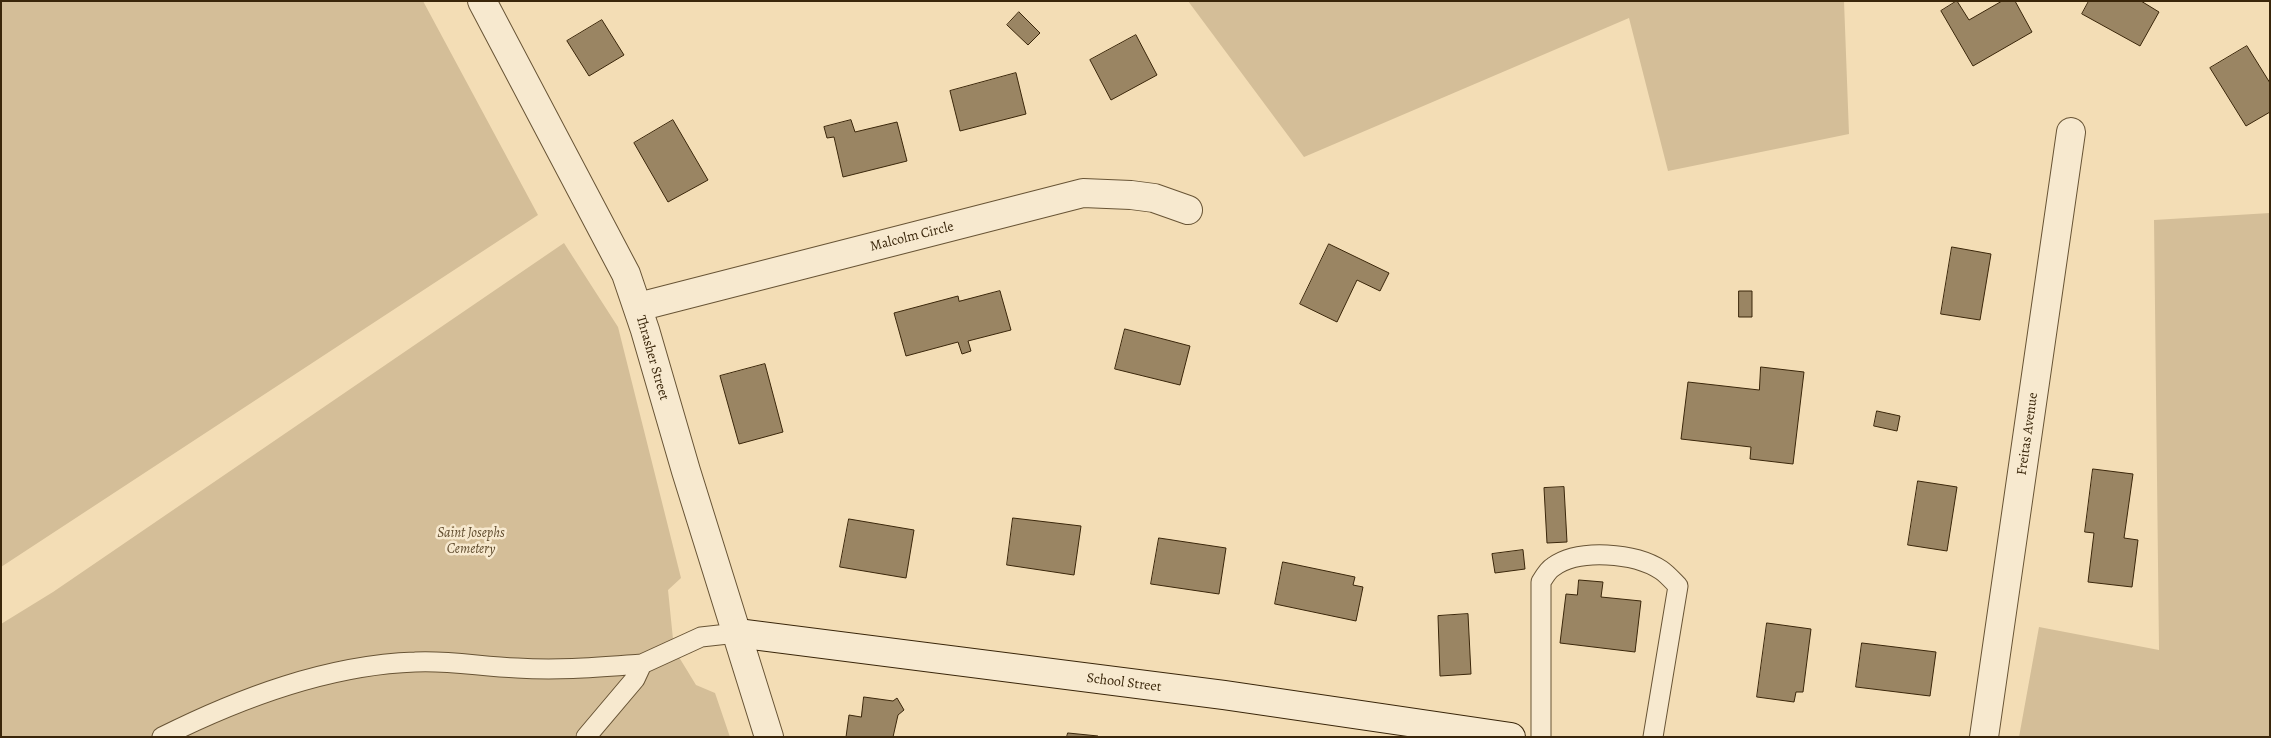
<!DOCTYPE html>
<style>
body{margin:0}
#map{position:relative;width:2271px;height:738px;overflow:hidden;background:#f3ddb5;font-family:Alegreya,serif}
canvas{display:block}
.frame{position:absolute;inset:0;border:2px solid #3a260a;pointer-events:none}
</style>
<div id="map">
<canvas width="2271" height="738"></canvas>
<div class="frame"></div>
</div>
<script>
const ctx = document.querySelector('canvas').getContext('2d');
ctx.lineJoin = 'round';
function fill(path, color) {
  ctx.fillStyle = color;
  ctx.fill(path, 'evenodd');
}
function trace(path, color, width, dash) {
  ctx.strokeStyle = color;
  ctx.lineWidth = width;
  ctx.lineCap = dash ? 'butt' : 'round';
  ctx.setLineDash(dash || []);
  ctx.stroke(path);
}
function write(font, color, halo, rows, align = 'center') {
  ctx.font = font + ' Alegreya,serif';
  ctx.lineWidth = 5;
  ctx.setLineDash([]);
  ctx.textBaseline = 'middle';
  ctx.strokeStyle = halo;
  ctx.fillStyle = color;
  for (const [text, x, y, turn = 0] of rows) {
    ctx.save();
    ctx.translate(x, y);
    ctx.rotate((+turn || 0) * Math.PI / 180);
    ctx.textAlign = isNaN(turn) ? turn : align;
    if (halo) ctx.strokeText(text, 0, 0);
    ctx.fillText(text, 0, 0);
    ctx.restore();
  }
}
fill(new Path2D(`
 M 1,1 L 423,1 L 538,215 L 1,567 Z
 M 1188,1 L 1844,1 L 1849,134 L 1668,171 L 1629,18 L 1304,157 Z
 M 2270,213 L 2270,737 L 2019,737 L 2039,627 L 2159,650 L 2154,220 Z
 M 564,243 L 618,327 L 681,578 L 668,590 L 674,649 L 696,685 L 715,693 L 730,737 L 1,737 L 1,624 L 53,592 Z`), '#d4be98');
const building = new Path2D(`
 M 1957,1 L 1969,20 L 2002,1 L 2015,1 L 2032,32 L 1973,66 L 1941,11 Z
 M 2089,1 L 2141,1 L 2159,12 L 2140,46 L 2082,14 Z
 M 1019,12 L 1040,33 L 1028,45 L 1007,25 Z
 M 602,20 L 624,55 L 589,76 L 567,41 Z
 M 1136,35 L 1157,75 L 1111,100 L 1090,60 Z
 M 2247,46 L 2270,83 L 2270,112 L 2246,126 L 2210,68 Z
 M 1016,73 L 1026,114 L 960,131 L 950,91 Z
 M 673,120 L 708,180 L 668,202 L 634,143 Z
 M 851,120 L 855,132 L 897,122 L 907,161 L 843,177 L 834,137 L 827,138 L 824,127 Z
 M 1329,244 L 1389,273 L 1380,291 L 1357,280 L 1337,322 L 1300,304 Z
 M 1952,247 L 1991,254 L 1980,320 L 1941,314 Z
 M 1000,291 L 1011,330 L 968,341 L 971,351 L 962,354 L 958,342 L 906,356 L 894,313 L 958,296 L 959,301 Z
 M 1739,291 L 1752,291 L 1752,317 L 1739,317 Z
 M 1125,329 L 1190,346 L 1180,385 L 1115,369 Z
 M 765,364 L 783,432 L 739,444 L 720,376 Z
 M 1761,367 L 1804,372 L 1793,464 L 1750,459 L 1751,447 L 1681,439 L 1688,382 L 1759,390 Z
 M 1877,411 L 1900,416 L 1897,431 L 1874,426 Z
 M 2093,469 L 2133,474 L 2124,538 L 2138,540 L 2132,587 L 2088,582 L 2094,533 L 2085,532 Z
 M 1918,481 L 1957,487 L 1947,551 L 1908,545 Z
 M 1564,487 L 1567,542 L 1547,543 L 1544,488 Z
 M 1013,518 L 1081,526 L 1074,575 L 1007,565 Z
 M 849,519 L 914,530 L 906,578 L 840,567 Z
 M 1159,538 L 1226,548 L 1219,594 L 1151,584 Z
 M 1523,550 L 1525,569 L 1495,573 L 1492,554 Z
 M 1283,562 L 1355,577 L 1353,585 L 1363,587 L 1356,621 L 1275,604 Z
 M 1579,580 L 1603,582 L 1601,597 L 1641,601 L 1635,652 L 1560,643 L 1566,594 L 1577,595 Z
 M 1468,614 L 1471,674 L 1440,676 L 1438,616 Z
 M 1767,623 L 1811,629 L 1803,692 L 1796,692 L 1794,702 L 1757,697 Z
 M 1862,643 L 1936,652 L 1930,696 L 1856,687 Z
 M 864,697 L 893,701 L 897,698 L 904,710 L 898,715 L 893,737 L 846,737 L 849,715 L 861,717 Z
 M 1068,733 L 1098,736 L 1098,737 L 1067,737 Z`);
fill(building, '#9a8563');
trace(building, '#3a260a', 1);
const lane = new Path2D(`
 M 162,737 C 240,698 327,665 415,662 C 449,660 483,667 517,668 C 559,671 601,667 642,664
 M 586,737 L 635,679 L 642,664 L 701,637 L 737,633
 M 1541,737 L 1541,582 C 1544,577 1548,570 1553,567 C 1579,548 1635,553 1661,570 C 1667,574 1673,581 1678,586 L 1653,737`);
const street = new Path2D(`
 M 482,1 L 626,274 L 645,330 L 686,471 L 769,737
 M 638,307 L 1083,193 L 1131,195 L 1154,198 L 1188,210
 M 1984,737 L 2071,132`);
const secondary = new Path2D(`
 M 737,633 L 1224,695 L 1511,737`);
trace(lane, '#685435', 21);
trace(street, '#685435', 30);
trace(secondary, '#3a260a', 30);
trace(lane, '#f7e9cf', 19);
trace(street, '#f7e9cf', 28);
trace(secondary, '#f7e9cf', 28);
write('14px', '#3a260a', '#f7e9cf', [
 ["Malcolm Circle",912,237,-14],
 ["Thrasher Street",652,358,74],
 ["Freitas Avenue",2028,434,-82],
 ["School Street",1124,683,7]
]);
write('italic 14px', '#604c2e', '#f7e9cf', [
 ["Saint Josephs",471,534],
 ["Cemetery",471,550]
]);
</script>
